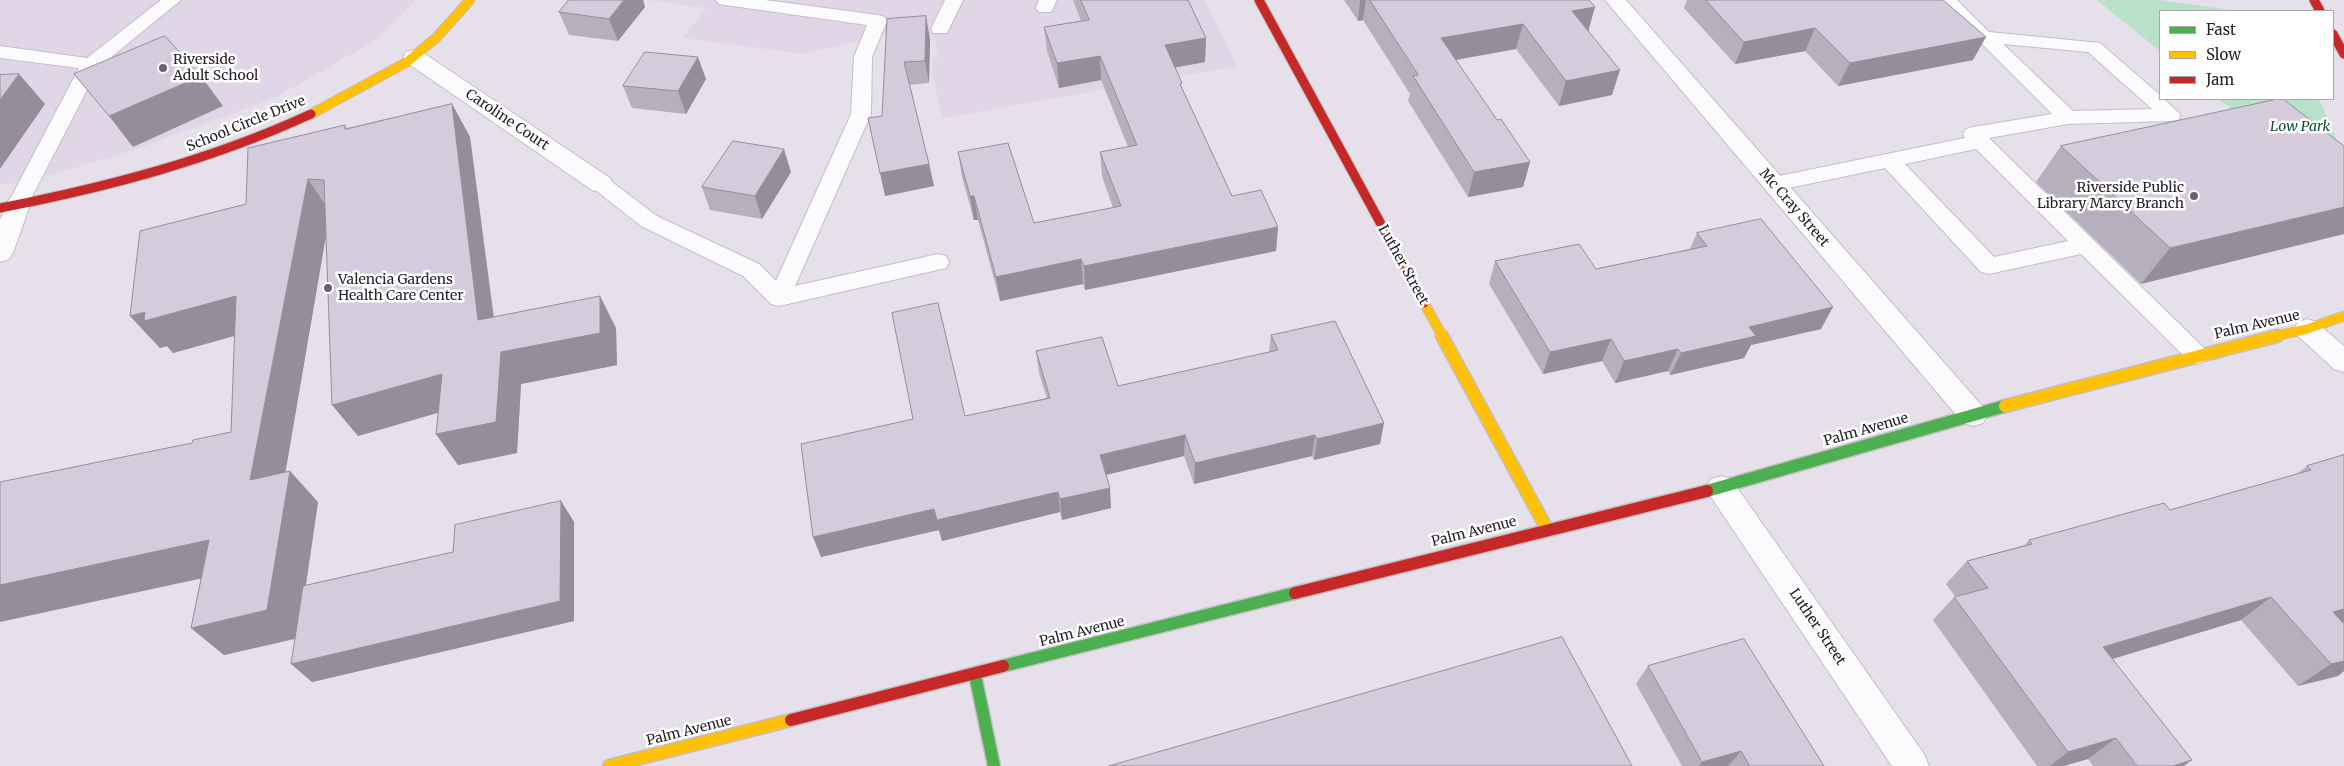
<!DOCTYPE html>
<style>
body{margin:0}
#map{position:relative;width:2344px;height:766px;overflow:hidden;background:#e5e0e9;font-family:Merriweather,serif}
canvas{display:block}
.legend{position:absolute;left:2159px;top:10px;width:175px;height:90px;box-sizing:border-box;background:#fff;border:1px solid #a8a7a9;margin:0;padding:6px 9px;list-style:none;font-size:15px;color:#262228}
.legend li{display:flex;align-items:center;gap:10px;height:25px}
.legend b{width:25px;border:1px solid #a8a7a9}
</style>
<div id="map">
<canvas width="2344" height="766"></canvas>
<ul class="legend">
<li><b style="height:6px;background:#4caf50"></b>Fast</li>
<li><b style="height:6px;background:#ffc107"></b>Slow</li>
<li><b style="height:6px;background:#c62828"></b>Jam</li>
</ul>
</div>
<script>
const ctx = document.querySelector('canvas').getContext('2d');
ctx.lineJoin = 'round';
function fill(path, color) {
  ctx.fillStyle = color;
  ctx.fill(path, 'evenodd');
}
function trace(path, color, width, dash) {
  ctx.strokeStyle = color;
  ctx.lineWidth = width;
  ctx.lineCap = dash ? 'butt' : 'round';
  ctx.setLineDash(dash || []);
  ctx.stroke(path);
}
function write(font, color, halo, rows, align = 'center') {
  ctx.font = font + ' Merriweather,serif';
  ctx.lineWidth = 5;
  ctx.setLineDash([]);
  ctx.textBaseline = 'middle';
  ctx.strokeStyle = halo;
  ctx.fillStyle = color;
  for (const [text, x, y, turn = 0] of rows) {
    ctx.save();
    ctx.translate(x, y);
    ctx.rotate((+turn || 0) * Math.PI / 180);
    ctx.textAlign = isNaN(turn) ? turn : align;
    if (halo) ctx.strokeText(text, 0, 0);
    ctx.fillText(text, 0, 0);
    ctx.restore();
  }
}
fill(new Path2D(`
 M 0,0 L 416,0 L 378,39 L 274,98 L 139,148 L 35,180 L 0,185 Z
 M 647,0 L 1205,0 L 1237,66 L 943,118 L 933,78 L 932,59 L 939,57 L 934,36 L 896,32 L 804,54 L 683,38 L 706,8 Z`), '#e0d6e7');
fill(new Path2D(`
 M 2097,0 L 2159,0 L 2236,11 L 2160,11 L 2160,51 Z
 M 2219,99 L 2319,99 L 2344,157 L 2344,199 Z`), '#b8e1ca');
const lane = new Path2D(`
 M 161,0 L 181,0 L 99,67 L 25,210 L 18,212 L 11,210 L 7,205 L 79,68 L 0,58 L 0,46 L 87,58 Z
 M 716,0 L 765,0 L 878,15 L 885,17 L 887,21 L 872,57 L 871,114 L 795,286 L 938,254 L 946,256 L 949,262 L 946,268 L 779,306 L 771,304 L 743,276 L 641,226 L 594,189 L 591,184 L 594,179 L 601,177 L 608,179 L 657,216 L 759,264 L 776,281 L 851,114 L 854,57 L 867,25 L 725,5 L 719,4 Z
 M 945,0 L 963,0 L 949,29 L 947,33 L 933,33 L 931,29 Z
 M 1039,0 L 1057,0 L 1051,12 L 1039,12 L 1036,8 Z
 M 1938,0 L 1957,0 L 1989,32 L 2100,43 L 2160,95 L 2160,99 L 2164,99 L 2181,115 L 2178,120 L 2171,121 L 2068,124 L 1989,138 L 2205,349 L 2209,355 L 2205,361 L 2197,364 L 2189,361 L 2081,254 L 1989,274 L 1981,272 L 1885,168 L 1774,191 L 1767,189 L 1764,184 L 1767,179 L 1774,177 L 1965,138 L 1963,134 L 1966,129 L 1973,127 L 2052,114 ZM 2003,44 L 2088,52 L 2152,109 L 2073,111 ZM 1976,149 L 2068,241 L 1994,257 L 1905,164 Z`);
const street = new Path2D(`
 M 1605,0 L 1626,0 L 1983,407 L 1987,415 L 1983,423 L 1973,426 L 1963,423 Z
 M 414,50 L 422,52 L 610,178 L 613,184 L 610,190 L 601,192 L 592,190 L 406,62 L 403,57 L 406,52 Z
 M 18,197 L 27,199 L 30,205 L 13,253 L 9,259 L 0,262 L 0,220 L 9,199 Z
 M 2307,319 L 2316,322 L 2344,346 L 2344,372 L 2334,369 L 2298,336 L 2294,329 L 2298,322 Z
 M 1721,476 L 1731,479 L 1924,754 L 1929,766 L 1892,766 L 1711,497 L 1706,488 L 1711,479 Z`);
const fast = new Path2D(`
 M 1707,491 L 2005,406
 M 1003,666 L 1295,593
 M 975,675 L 994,766`);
const slowFar1 = new Path2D(`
 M 311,114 L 407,62 L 437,37 L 470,0
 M 1424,303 L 1443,337
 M 2271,337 L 2307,329 L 2344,316`);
const slow = new Path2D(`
 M 1442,336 L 1547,529
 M 2005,406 L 2277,336
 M 609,766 L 791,720`);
const jamFar1 = new Path2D(`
 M 1259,0 L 1424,303
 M 2314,0 L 2320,11
 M 2333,34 L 2344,54
 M 0,208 C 108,187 211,160 311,114`);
const jam = new Path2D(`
 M 1295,593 L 1707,491
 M 791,720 L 1003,666`);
trace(lane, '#c3bfc5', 2);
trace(street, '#c3bfc5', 2);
trace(fast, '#c3bfc5', 15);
trace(slowFar1, '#c3bfc5', 11);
trace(slow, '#c3bfc5', 15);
trace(jamFar1, '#c3bfc5', 11);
trace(jam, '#c3bfc5', 15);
fill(lane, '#fbfafc');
fill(street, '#fbfafc');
trace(fast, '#4caf50', 12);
trace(slowFar1, '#ffc107', 9);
trace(slow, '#ffc107', 12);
trace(jamFar1, '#c62828', 9);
trace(jam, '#c62828', 12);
fill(new Path2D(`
 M 569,0 L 643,0 L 645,7 L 618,41 L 569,35 L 559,12 Z
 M 1073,0 L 1188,0 L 1206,38 L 1205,62 L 1175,68 L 1182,88 L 1232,196 L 1278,227 L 1276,251 L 1085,290 L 1083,284 L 1000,301 L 978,220 L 974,220 L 962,177 L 958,152 L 1034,223 L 1113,208 L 1102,176 L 1100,152 L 1128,147 L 1101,80 L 1059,88 L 1047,51 L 1044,27 L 1081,21 Z
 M 1344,0 L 1589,0 L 1588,30 L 1612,95 L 1559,106 L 1516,49 L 1456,60 L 1497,120 L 1530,162 L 1523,187 L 1468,197 L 1408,101 L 1410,94 L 1363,20 L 1358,21 Z
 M 1687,0 L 1943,0 L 1973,60 L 1838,86 L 1805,51 L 1735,64 L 1684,8 Z
 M 887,19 L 930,39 L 929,83 L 909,85 L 929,164 L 934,186 L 885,196 Z
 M 706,79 L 686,114 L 632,108 L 623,86 Z
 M 452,104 L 470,137 L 494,317 L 616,328 L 617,365 L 521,384 L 517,453 L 458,465 L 436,434 L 438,413 L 358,436 L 326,236 L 285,472 L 318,502 L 306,585 L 453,552 L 561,501 L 574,522 L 574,621 L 312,682 L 295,639 L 224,655 L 191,628 L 201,578 L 192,443 L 231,432 L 235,336 L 173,353 L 167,346 L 160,348 L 130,316 L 345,125 L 347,128 Z
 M 2061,146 L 2344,146 L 2141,284 L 2036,182 Z
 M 791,172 L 762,219 L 710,210 L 702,187 Z
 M 1697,233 L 1821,329 L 1751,345 L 1744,358 L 1670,375 L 1668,371 L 1615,383 L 1602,361 L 1543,374 L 1489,284 L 1495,261 L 1596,269 L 1690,249 Z
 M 1271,335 L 1380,444 L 1314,460 L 1312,456 L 1194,484 L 1184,456 L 1106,475 L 1111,508 L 1062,520 L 1060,512 L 942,541 L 939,530 L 821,557 L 965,416 L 1047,398 L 1039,373 L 1036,351 L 1118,386 L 1269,352 Z
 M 2344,455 L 2344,622 L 2343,622 L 2344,624 L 2344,671 L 2338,676 L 2298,686 L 2241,620 L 2112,659 L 2184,766 L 2093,766 L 2088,759 L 2063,766 L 2037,766 L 1933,620 L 1955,596 L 1946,584 L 1967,561 L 2025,545 L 2029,540 L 2170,510 L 2297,474 L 2307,466 Z
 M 1648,666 L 1824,766 L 1682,766 L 1636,684 Z`), '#b6afbd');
fill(new Path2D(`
 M 624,0 L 643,0 L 645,7 L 618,41 L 609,19 Z
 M 1360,0 L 1366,0 L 1363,20 L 1358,21 Z
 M 1595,7 L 1588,32 L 1572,11 Z
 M 926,16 L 930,39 L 929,83 L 925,61 Z
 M 1523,24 L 1516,49 L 1437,63 L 1441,38 Z
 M 1815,28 L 1805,51 L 1735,64 L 1744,42 Z
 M 1986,37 L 1973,60 L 1838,86 L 1850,63 Z
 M 1206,38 L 1205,62 L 1165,69 L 1165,45 Z
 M 1100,56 L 1101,80 L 1059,88 L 1057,63 Z
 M 698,57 L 706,79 L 686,114 L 678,91 Z
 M 1620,70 L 1612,95 L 1559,106 L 1566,81 Z
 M 19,74 L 45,104 L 0,169 L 0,100 Z
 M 201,76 L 223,106 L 133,147 L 109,116 Z
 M 452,104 L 470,137 L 498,352 L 478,320 Z
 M 784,149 L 791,172 L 762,219 L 755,196 Z
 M 1530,162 L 1523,187 L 1468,197 L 1474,172 Z
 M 929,164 L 934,186 L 885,196 L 880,173 Z
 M 308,179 L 330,212 L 279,510 L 250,480 Z
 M 970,196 L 974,196 L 978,220 L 974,220 Z
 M 2344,207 L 2344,234 L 2141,284 L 2170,248 Z
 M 1278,227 L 1276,251 L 1085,290 L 1084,266 Z
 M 1081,259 L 1083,284 L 1000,301 L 996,277 Z
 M 236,296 L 262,328 L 173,353 L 167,346 L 160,348 L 130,316 L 145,312 Z
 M 600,296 L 616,328 L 617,365 L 521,384 L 517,453 L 458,465 L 436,434 L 501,352 Z
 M 1833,307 L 1821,329 L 1751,345 L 1744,358 L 1670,375 L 1681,353 L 1749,327 Z
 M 1611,339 L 1602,361 L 1543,374 L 1550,352 Z
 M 1678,349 L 1668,371 L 1615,383 L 1624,361 Z
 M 442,374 L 464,405 L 358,436 L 332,405 Z
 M 1384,423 L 1380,444 L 1314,460 L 1317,439 Z
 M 1185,435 L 1184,456 L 1101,476 L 1100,455 Z
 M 1315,435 L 1312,456 L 1194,484 L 1195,463 Z
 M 290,471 L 318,502 L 298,638 L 224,655 L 191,628 Z
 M 1110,488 L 1111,508 L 1062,520 L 1060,499 Z
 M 1058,492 L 1060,512 L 942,541 L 939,530 L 821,557 L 813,537 L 934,509 Z
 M 561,501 L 574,522 L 574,621 L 312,682 L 291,664 Z
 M 209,540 L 240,570 L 0,622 L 0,585 Z
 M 2271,597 L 2241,620 L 2076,670 L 2103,647 Z
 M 2344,609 L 2344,622 L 2304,634 L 2333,612 Z
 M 2344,661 L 2344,671 L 2338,676 L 2298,686 L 2331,664 Z
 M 2116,738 L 2088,759 L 2063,766 L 2050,766 L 2068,752 Z
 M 1741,751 L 1728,766 L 1699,766 L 1702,762 Z
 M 2192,760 L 2184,766 L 2173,766 Z`), '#948e9a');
const building = new Path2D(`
 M 569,0 L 624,0 L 609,19 L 559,12 Z
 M 1081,0 L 1188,0 L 1206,38 L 1165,45 L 1182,83 L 1180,84 L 1232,196 L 1261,190 L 1278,227 L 1084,266 L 1081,259 L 996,277 L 974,196 L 970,196 L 958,152 L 1008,143 L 1034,223 L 1121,206 L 1100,152 L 1137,145 L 1100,56 L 1057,63 L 1044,27 L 1089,20 Z
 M 1370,0 L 1589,0 L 1595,7 L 1572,11 L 1620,70 L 1566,81 L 1523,24 L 1441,38 L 1497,120 L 1501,119 L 1530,162 L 1474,172 L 1413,76 L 1418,75 Z
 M 1706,0 L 1943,0 L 1986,37 L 1850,63 L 1815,28 L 1744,42 Z
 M 926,16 L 925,61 L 904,62 L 929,164 L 880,173 L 868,118 L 882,116 L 887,19 Z
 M 165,36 L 201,76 L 109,116 L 74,74 Z
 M 645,52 L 698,57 L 678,91 L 623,86 Z
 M 19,74 L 0,100 L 0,75 Z
 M 2278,99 L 2283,99 L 2344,146 L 2344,207 L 2170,248 L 2061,146 Z
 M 452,104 L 478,320 L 600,296 L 600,333 L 501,352 L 496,422 L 436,434 L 442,374 L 332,405 L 324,180 L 308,179 L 250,480 L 290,471 L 267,610 L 191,628 L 209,540 L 0,585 L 0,482 L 192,443 L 193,440 L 231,432 L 236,296 L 144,321 L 145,312 L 130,316 L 140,231 L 246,204 L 248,148 L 345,125 L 345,129 Z
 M 733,141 L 784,149 L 755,196 L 702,187 Z
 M 1761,219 L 1833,307 L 1749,327 L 1756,336 L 1681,353 L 1678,349 L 1624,361 L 1611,339 L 1550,352 L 1495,261 L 1579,244 L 1596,269 L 1707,246 L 1697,233 Z
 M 938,303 L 965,416 L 1050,398 L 1036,351 L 1102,337 L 1118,386 L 1278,350 L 1271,335 L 1335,321 L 1384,423 L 1317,439 L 1315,435 L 1195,463 L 1185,435 L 1100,455 L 1110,488 L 1060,499 L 1058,492 L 937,520 L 934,509 L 813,537 L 801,444 L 913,419 L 892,313 Z
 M 2344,455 L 2344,609 L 2333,612 L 2344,624 L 2344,661 L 2331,664 L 2271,597 L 2103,647 L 2192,760 L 2173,766 L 2137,766 L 2116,738 L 2068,752 L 1954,597 L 1988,588 L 1967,561 L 2032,544 L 2029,540 L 2164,503 L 2170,510 L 2311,470 L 2307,466 Z
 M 561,501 L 560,601 L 291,664 L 303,586 L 453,552 L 455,525 Z
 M 1562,637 L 1632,766 L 1109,766 Z
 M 1744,639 L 1824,766 L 1750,766 L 1741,751 L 1702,762 L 1648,666 Z`);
fill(building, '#d4cbdc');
trace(building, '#948e9a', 1);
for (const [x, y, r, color] of [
 [163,68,5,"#69646c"],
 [2194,196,5,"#69646c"],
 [328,288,5,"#69646c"]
]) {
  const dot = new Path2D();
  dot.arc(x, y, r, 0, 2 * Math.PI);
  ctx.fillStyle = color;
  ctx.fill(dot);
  trace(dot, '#fff', 2);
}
write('14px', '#262228', '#fff', [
 ["Riverside",173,60],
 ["Adult School",173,76],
 ["Riverside Public",2184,188,"right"],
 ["Library Marcy Branch",2184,204,"right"],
 ["Valencia Gardens",338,280],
 ["Health Care Center",338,296]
], 'left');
write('14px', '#262228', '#fff', [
 ["Caroline Court",507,120,34],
 ["School Circle Drive",246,124,-22],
 ["Mc Cray Street",1794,208,49],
 ["Luther Street",1403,265,61],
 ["Palm Avenue",2257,325,-13],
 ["Palm Avenue",1866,430,-16],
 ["Palm Avenue",1474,532,-14],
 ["Luther Street",1817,627,56],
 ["Palm Avenue",1082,632,-14],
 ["Palm Avenue",689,731,-14]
]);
write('italic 14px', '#0f4e2e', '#fff', [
 ["Low Park",2300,127]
]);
</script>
